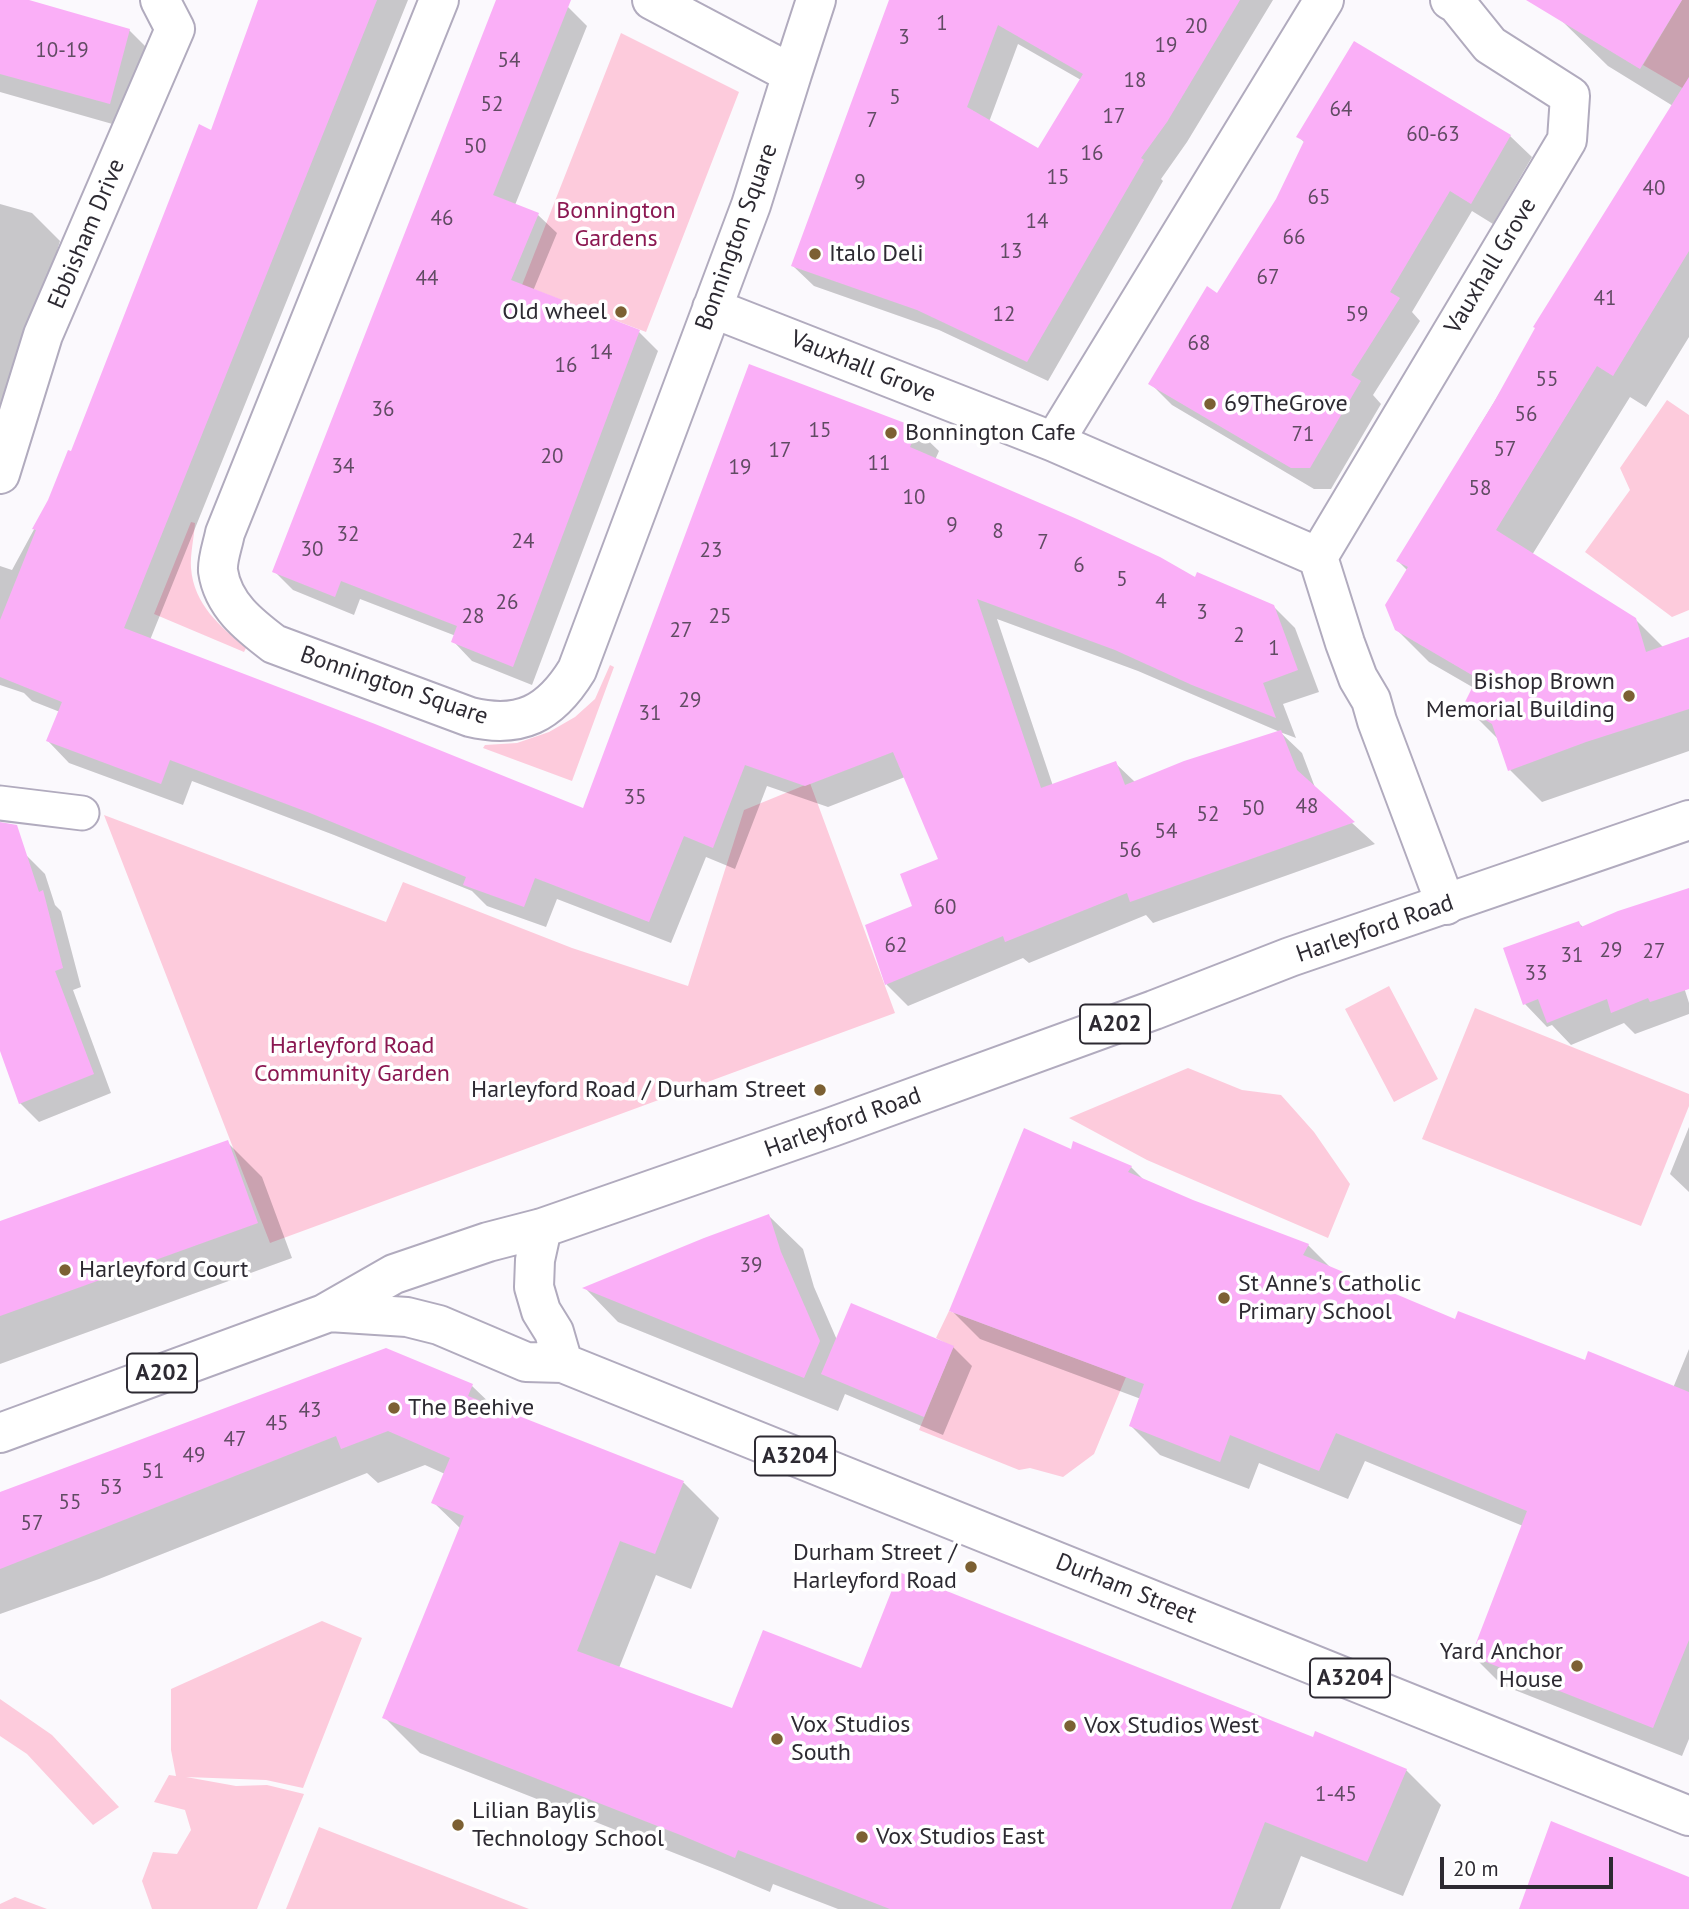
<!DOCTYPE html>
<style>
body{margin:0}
#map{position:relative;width:1689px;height:1909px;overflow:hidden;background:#fbf9fd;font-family:"PT Sans",sans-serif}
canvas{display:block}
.scale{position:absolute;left:1440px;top:1857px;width:173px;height:32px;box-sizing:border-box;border:4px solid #2d2a32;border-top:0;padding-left:9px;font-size:21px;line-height:24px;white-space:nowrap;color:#2d2a32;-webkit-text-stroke:5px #fff;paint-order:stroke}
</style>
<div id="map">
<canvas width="1689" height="1909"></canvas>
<div class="scale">20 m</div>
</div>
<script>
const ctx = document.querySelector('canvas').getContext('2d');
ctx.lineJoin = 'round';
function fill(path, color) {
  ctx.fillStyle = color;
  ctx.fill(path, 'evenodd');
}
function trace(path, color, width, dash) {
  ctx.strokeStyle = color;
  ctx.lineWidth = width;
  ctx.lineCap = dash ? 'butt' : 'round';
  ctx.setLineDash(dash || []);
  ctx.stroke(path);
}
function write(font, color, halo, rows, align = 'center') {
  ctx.font = font + ' "PT Sans",sans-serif';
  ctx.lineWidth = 7;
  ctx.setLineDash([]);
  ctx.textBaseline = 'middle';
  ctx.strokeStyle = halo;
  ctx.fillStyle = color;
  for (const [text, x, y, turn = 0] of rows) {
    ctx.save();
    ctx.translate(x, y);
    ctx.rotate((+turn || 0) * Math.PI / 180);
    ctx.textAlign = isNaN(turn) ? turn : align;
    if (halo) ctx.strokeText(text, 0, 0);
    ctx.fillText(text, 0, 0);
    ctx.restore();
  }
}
fill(new Path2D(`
 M 1682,0 L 1689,0 L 1689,82 L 1684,89 L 1643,65 Z
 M 621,33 L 739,92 L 646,332 L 522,285 Z
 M 1667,400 L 1689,415 L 1689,610 L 1672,617 L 1585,552 L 1630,490 L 1620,468 Z
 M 191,522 L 195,523 C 194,538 190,554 191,568 C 194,605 220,626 246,648 L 244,652 L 154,614 Z
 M 610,665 L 614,667 L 572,781 L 483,748 L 485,745 L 517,743 L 549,732 L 575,717 L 595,699 Z
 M 810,783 L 895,1013 L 270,1243 L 104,815 L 386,922 L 403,882 L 572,948 L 688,986 L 744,810 Z
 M 1389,986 L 1438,1079 L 1394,1102 L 1345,1009 Z
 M 1475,1008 L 1689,1094 L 1689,1106 L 1641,1226 L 1422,1139 Z
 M 1188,1068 L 1242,1090 L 1281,1095 L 1314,1132 L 1350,1184 L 1328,1238 L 1147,1160 L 1069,1118 Z
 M 949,1311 L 1126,1377 L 1094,1454 L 1063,1477 L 1030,1468 L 1019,1470 L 919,1430 L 953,1347 L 936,1338 Z
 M 322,1621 L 362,1638 L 303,1788 L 266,1780 L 186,1777 L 236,1786 L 267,1785 L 304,1794 L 257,1909 L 152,1909 L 142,1881 L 153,1852 L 177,1854 L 191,1830 L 185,1810 L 154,1802 L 169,1775 L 176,1776 L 171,1750 L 171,1689 Z
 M 0,1699 L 52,1735 L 119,1807 L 93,1825 L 27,1754 L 0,1736 Z
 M 319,1827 L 529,1909 L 286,1909 Z
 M 15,1897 L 47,1909 L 0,1909 L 0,1904 Z`), '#fdcbdc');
fill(new Path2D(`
 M 0,0 L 21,0 L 129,30 L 157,58 L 137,131 L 0,92 Z
 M 305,0 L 408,0 L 150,640 L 584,810 L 917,430 L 939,451 L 935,460 L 1196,579 L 1273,606 L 1295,628 L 1319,692 L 1283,704 L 1296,738 L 1280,732 L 1302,753 L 1316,790 L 1375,844 L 1153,923 L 1146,915 L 1029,963 L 1023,958 L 908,1006 L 887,985 L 867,926 L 915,907 L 940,860 L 905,777 L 828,807 L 767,786 L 735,869 L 706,857 L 671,943 L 557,899 L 546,927 L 487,906 L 472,891 L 334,835 L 192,781 L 183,805 L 69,763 L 48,741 L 60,712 L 32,701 L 24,693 L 0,685 L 0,566 L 12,570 L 50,500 L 213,132 ZM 997,619 L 1138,671 L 1280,732 L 1135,782 L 1115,763 L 1053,786 Z
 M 498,0 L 555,0 L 568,7 L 587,26 L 515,205 L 538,215 L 557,233 L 533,291 L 639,332 L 658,351 L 532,685 L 472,661 L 454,642 L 456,636 L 360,599 L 354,615 L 293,590 L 274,571 Z
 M 891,0 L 1273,0 L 1187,142 L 1161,179 L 1163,181 L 1048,381 L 939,330 L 814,286 L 793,266 ZM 1018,44 L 1081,80 L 1039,151 L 989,122 Z
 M 1573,0 L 1689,0 L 1689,337 L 1646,407 L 1630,397 L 1532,555 L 1635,619 L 1664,648 L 1689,639 L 1689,751 L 1542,802 L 1510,770 L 1497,738 L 1465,706 L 1474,688 L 1429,662 L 1396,629 L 1408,571 L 1398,561 L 1673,106 L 1608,66 L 1561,20 Z
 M 1355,43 L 1510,136 L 1532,157 L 1493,224 L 1472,211 L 1412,312 L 1420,321 L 1373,395 L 1381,404 L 1331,489 L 1314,489 L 1172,405 L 1150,383 L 1218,295 L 1278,200 L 1305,143 L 1299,137 Z
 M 0,204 L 32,213 L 60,241 L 18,381 L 0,455 Z
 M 26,855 L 45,874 L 55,905 L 61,911 L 81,987 L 73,990 L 111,1093 L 39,1122 L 20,1103 L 0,1046 L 0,864 Z
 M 1689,890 L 1689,960 L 1673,953 L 1689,1003 L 1689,1014 L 1635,1034 L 1624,1023 L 1571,1045 L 1552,1025 L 1547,1027 L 1525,1004 L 1579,923 L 1584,928 Z
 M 1689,1127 L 1689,1192 L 1670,1174 Z
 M 227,1142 L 262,1177 L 292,1258 L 0,1364 L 0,1223 Z
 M 1075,1143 L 1131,1167 L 1145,1181 L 1192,1202 L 1308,1245 L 1331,1268 L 1456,1321 L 1673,1388 L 1689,1349 L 1689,1739 L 1682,1756 L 1502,1685 L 1473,1656 L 1523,1526 L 1365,1461 L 1348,1499 L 1259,1463 L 1249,1489 L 1160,1455 L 1131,1426 L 1141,1399 L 980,1339 L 951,1310 L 1072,1151 Z
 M 769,1216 L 803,1249 L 814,1287 L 837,1340 L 953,1347 L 972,1366 L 943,1435 L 845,1394 L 838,1411 L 618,1322 L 586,1289 Z
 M 472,1386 L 495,1408 L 684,1483 L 719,1518 L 691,1589 L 656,1575 L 619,1668 L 733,1710 L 862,1670 L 1314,1740 L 1406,1770 L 1441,1805 L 1403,1896 L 1301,1856 L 1280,1909 L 838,1909 L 773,1884 L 770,1892 L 720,1871 L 420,1753 L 385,1718 L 461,1529 L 433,1502 L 445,1474 L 425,1465 L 378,1483 L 367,1473 L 99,1579 L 0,1614 L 0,1494 Z`), '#0003');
fill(new Path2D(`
 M 0,0 L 29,0 L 130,29 L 110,104 L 0,74 Z
 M 258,0 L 377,0 L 124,628 L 375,724 L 583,808 L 749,364 L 918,428 L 910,447 L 1077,519 L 1160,557 L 1195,577 L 1197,572 L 1274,605 L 1298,670 L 1263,683 L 1276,718 L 1192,685 L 1115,650 L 977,599 L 1041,788 L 1116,761 L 1125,785 L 1184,761 L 1281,730 L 1297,770 L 1355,822 L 1130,902 L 1127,893 L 1005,942 L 1003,936 L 885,985 L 865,925 L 912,906 L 900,874 L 938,859 L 893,752 L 805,786 L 745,765 L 713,848 L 684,836 L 649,922 L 535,878 L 524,907 L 463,885 L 466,877 L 310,813 L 170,760 L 161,784 L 46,741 L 62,702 L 0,677 L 0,620 L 36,530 L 32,529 L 48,500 L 68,450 L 71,451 L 199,124 L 211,130 Z
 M 496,0 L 571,0 L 493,195 L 539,213 L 511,280 L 640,330 L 513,667 L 451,642 L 457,626 L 341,581 L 335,597 L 272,572 Z
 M 889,0 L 1240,0 L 1167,122 L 1141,158 L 1144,160 L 1027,362 L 917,310 L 791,266 ZM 998,25 L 1083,74 L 1038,148 L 967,107 Z
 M 1526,0 L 1682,0 L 1640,69 Z
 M 1354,41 L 1511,135 L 1471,204 L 1450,191 L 1390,292 L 1400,298 L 1351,375 L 1361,381 L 1310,468 L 1291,468 L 1148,384 L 1207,286 L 1217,293 L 1276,199 L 1304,141 L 1296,137 Z
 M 1689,77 L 1689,251 L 1613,376 L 1597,366 L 1496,530 L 1636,618 L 1646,652 L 1689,637 L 1689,709 L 1586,742 L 1508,771 L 1492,724 L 1463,706 L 1477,678 L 1395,630 L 1385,605 L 1408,567 L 1396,561 L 1494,402 L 1535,328 L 1533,327 Z
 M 0,822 L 17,825 L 39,892 L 43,890 L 63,968 L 55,971 L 94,1074 L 19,1104 L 0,1051 Z
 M 1689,888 L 1689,989 L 1650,1002 L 1648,998 L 1611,1013 L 1607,999 L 1547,1023 L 1538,999 L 1523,1005 L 1503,948 L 1579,921 L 1581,927 L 1618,911 Z
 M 1024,1128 L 1071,1149 L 1073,1141 L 1132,1166 L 1128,1172 L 1193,1200 L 1309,1244 L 1303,1255 L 1455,1319 L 1458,1311 L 1585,1360 L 1588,1351 L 1689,1392 L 1689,1640 L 1653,1728 L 1471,1656 L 1527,1511 L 1336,1433 L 1319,1471 L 1230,1435 L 1220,1462 L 1129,1426 L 1144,1384 L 949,1311 Z
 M 228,1140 L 258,1223 L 0,1316 L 0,1221 Z
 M 769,1214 L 781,1252 L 820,1341 L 804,1378 L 582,1288 L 704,1238 Z
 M 851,1303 L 954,1346 L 924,1417 L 821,1374 Z
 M 386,1348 L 473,1384 L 468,1396 L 684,1481 L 655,1554 L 620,1541 L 577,1651 L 732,1708 L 763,1630 L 861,1668 L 899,1572 L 1313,1737 L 1315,1731 L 1407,1769 L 1367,1862 L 1265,1822 L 1231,1909 L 890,1909 L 738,1850 L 735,1858 L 683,1836 L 382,1718 L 464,1516 L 431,1503 L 450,1458 L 388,1431 L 341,1449 L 336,1436 L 0,1569 L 0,1492 Z
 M 1551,1821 L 1689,1877 L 1689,1909 L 1519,1909 Z`), '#faaff7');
const lane = new Path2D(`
 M 0,803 L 82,813`);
const street = new Path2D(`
 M 439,0 L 225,533 C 223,544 217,560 218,571 C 223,605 249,625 274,644 L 470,717 C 520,729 550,714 577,670 L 751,205 L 792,74 L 652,0
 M 792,74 L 816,0
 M 712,308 L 1054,442 L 1318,557
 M 1054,442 L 1324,0
 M 0,474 L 43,335 L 175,29 L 160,0
 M 1446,905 L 1377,721 L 1371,700 L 1358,678 L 1345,643 L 1318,557 L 1567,140 L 1570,96 L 1490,45 L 1457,4 L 1450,0`);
const highway = new Path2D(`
 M 542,1228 L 535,1260 L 534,1287 L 541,1311 L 554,1332 L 563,1363
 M 329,1312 L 407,1317 L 439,1325 L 526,1362 L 563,1363 L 1689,1816
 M 0,1433 L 324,1314 L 394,1274 L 488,1242 L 542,1228 L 832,1127 L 1154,1010 L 1290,957 L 1689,820`);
trace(lane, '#b1abbe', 37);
trace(street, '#b1abbe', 42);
trace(highway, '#b1abbe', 42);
trace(lane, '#fff', 33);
trace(street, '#fff', 38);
trace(highway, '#fff', 38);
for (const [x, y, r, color] of [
 [815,254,7,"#7c6033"],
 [621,312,7,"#7c6033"],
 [1210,404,7,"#7c6033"],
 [891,433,7,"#7c6033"],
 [1629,696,7,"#7c6033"],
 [820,1090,7,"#7c6033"],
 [65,1270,7,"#7c6033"],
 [1224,1298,7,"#7c6033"],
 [394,1408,7,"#7c6033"],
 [971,1567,7,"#7c6033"],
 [1577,1666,7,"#7c6033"],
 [1070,1726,7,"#7c6033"],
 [777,1739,7,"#7c6033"],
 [458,1825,7,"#7c6033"],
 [862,1837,7,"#7c6033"]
]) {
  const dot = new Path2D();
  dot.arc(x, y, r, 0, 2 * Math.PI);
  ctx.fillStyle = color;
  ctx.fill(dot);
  trace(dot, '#fff', 2.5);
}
write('21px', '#604b63', null, [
 ["1",942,24],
 ["20",1196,27],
 ["3",904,38],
 ["19",1166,46],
 ["10-19",62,51],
 ["54",509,61],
 ["18",1135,81],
 ["5",895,98],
 ["52",492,105],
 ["64",1341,110],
 ["17",1114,117],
 ["7",872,121],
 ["60-63",1433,135],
 ["50",475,147],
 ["16",1092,154],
 ["15",1058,178],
 ["9",860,183],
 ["40",1654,189],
 ["65",1319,198],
 ["46",442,219],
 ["14",1037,222],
 ["66",1294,238],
 ["13",1011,252],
 ["67",1268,278],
 ["44",427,279],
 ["41",1605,299],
 ["12",1004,315],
 ["59",1357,315],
 ["68",1199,344],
 ["14",601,353],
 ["16",566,366],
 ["55",1547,380],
 ["36",383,410],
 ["56",1526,415],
 ["15",820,431],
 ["71",1303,435],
 ["57",1505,450],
 ["17",780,451],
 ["20",552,457],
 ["11",879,464],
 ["34",343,467],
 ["19",740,468],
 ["58",1480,489],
 ["10",914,498],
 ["9",952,526],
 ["8",998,532],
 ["32",348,535],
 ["24",523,542],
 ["7",1043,543],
 ["30",312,550],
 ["23",711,551],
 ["6",1079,566],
 ["5",1122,580],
 ["4",1161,602],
 ["26",507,603],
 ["3",1202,613],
 ["28",473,617],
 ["25",720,617],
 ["27",681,631],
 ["2",1239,636],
 ["1",1274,649],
 ["29",690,701],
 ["31",650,714],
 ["35",635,798],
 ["48",1307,807],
 ["50",1253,809],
 ["52",1208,815],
 ["54",1166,832],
 ["56",1130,851],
 ["60",945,908],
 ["62",896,946],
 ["29",1611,951],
 ["27",1654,952],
 ["31",1572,956],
 ["33",1536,974],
 ["39",751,1266],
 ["43",310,1411],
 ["45",277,1424],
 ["47",235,1440],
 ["49",194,1456],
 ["51",153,1472],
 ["53",111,1488],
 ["55",70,1503],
 ["57",32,1524],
 ["1-45",1336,1795]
]);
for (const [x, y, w] of [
 [1115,1024,70],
 [162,1373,70],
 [795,1456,80],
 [1350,1678,80]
]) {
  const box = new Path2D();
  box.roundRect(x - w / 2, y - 19.5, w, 39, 5);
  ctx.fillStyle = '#fff';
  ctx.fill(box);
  trace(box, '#2d2a32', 2);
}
write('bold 23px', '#2d2a32', null, [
 ["A202",1115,1024],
 ["A202",162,1373],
 ["A3204",795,1456],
 ["A3204",1350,1678]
]);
write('24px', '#8b1852', '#fff', [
 ["Bonnington",616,211],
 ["Gardens",616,239],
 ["Harleyford Road",352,1046],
 ["Community Garden",352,1074]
]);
write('24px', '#2d2a32', '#fff', [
 ["Ebbisham Drive",87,234,-67],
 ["Bonnington Square",737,237,-70],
 ["Vauxhall Grove",1491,266,-59],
 ["Vauxhall Grove",863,367,22],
 ["Bonnington Square",394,686,19],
 ["Harleyford Road",1375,929,-19],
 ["Harleyford Road",843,1123,-20],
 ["Durham Street",1126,1589,22]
]);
write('24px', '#2d2a32', '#fff', [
 ["Italo Deli",829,254],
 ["Old wheel",607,312,"right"],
 ["69TheGrove",1224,404],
 ["Bonnington Cafe",905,433],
 ["Bishop Brown",1615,682,"right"],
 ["Memorial Building",1615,710,"right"],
 ["Harleyford Road / Durham Street",806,1090,"right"],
 ["Harleyford Court",79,1270],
 ["St Anne's Catholic",1238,1284],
 ["Primary School",1238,1312],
 ["The Beehive",408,1408],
 ["Durham Street /",957,1553,"right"],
 ["Harleyford Road",957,1581,"right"],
 ["Yard Anchor",1563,1652,"right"],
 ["House",1563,1680,"right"],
 ["Vox Studios",791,1725],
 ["South",791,1753],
 ["Vox Studios West",1084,1726],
 ["Lilian Baylis",472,1811],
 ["Technology School",472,1839],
 ["Vox Studios East",876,1837]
], 'left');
</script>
